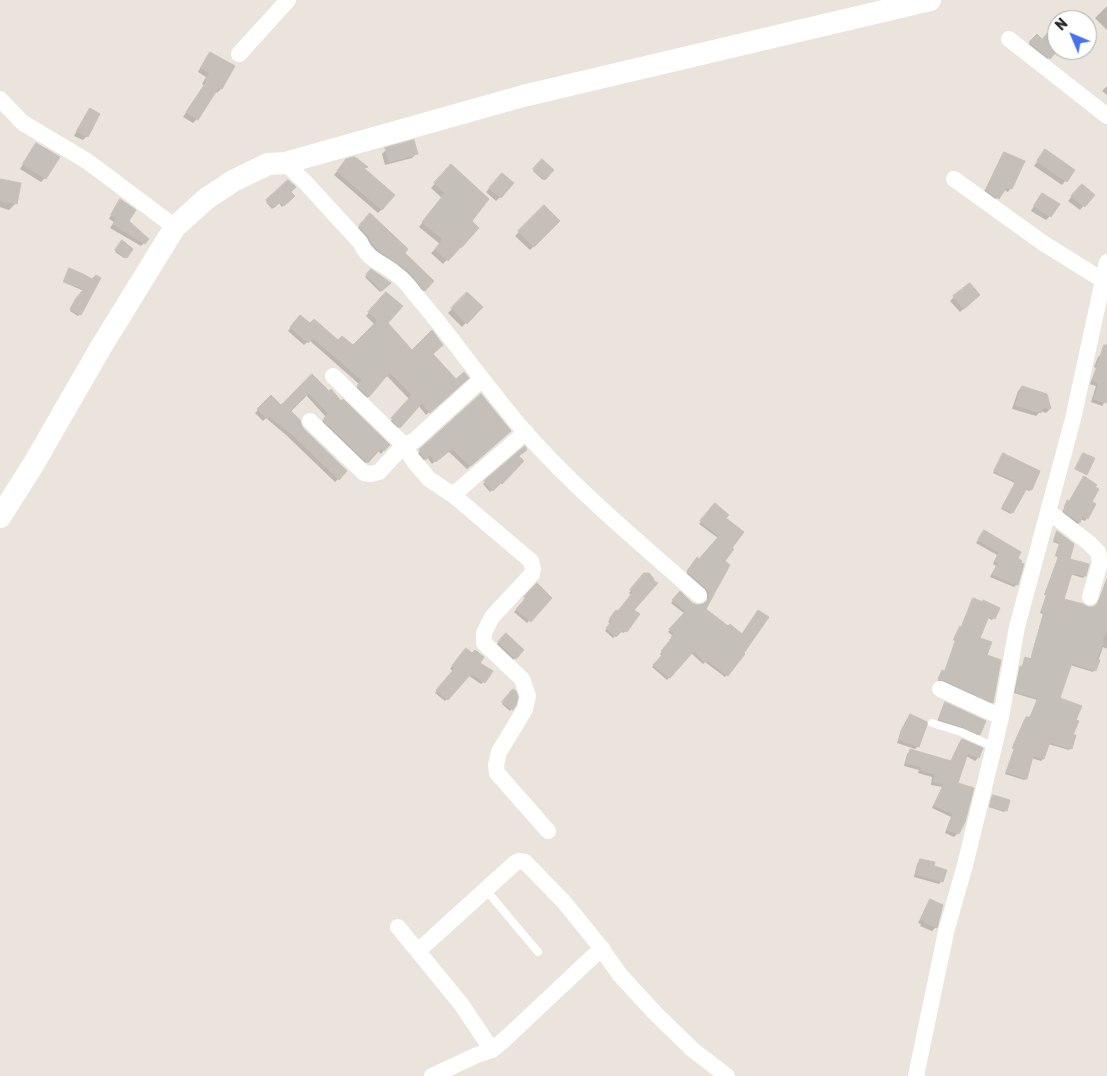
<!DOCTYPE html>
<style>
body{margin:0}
#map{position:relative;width:1107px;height:1076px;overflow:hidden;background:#ebe4dd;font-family:Rubik,sans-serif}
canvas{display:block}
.north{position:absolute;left:1047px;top:10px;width:50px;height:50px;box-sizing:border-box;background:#fff;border:1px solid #aaa;border-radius:50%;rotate:315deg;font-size:14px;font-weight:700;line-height:20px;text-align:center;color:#2a2a2a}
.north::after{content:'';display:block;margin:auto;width:18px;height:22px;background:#4871ee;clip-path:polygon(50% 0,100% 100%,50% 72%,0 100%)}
</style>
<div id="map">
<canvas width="1107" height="1076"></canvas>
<div class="north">N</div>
</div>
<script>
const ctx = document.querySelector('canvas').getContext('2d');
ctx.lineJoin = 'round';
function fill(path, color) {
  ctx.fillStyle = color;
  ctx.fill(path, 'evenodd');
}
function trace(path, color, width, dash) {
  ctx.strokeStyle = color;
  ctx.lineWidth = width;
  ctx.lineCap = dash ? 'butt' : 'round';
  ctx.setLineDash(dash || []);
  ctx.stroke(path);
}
fill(new Path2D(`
 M 1107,6 L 1107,30 L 1095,18 Z
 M 1065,15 L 1071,20 L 1060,20 Z
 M 1057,23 L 1057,48 L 1045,62 L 1026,47 L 1037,35 L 1042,40 Z
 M 210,54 L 233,67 L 221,89 L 217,93 L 215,91 L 197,119 L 193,123 L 183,117 L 204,85 L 202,84 L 206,77 L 198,72 L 206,58 Z
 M 1107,86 L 1107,95 L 1102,91 Z
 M 90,110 L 87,136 L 83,140 L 74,136 L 86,114 Z
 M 37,144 L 45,178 L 41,182 L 20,169 L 33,148 Z
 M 386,150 L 416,154 L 412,158 L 385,165 L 382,154 Z
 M 1045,150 L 1074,170 L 1062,185 L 1034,166 Z
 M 1005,153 L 1011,188 L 1008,192 L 1004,190 L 994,201 L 983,194 L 1001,157 Z
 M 542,161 L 552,170 L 543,180 L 533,171 Z
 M 342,165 L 366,167 L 363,170 L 382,209 L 378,213 L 334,175 Z
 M 451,166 L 470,222 L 456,250 L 443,264 L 431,253 L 440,244 L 419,227 L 442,198 L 431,188 Z
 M 498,179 L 500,197 L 496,201 L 486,192 Z
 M 0,181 L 15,204 L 9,210 L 0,207 Z
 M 288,182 L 289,192 L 293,196 L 282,207 L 278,202 L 272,209 L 266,202 Z
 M 1078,189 L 1093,195 L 1080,210 L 1068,201 Z
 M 1042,195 L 1050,216 L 1046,220 L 1031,211 L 1038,199 Z
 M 117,204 L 127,221 L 144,243 L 141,246 L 110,228 L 114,222 L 109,219 Z
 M 544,206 L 559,221 L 530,250 L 515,236 Z
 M 364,221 L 403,253 L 433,281 L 419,295 L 354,232 Z
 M 120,244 L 126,257 L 124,258 L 115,252 Z
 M 69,270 L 92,281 L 80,314 L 78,316 L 70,311 L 75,301 L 84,291 L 63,282 Z
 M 371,271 L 389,283 L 380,292 L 365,277 Z
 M 386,293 L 386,323 L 412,352 L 432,354 L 456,381 L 467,378 L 426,415 L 418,405 L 396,430 L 389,423 L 409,399 L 386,375 L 365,400 L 355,390 L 359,384 L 309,340 L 304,345 L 288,331 L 297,320 L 310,324 L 338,342 L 353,347 L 375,325 L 366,316 Z
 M 467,294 L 481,307 L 462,327 L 448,313 Z
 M 954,297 L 975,299 L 960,312 L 950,301 Z
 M 1102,354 L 1107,356 L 1107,397 L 1105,402 L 1102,406 L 1091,402 L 1096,386 L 1090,384 L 1096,368 L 1094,367 L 1098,357 Z
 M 312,376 L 329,393 L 341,402 L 388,445 L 381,454 L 377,450 L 364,465 L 321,423 L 326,417 L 306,395 L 289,411 L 299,425 L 346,471 L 335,482 L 286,435 L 266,418 L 263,421 L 255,413 L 271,397 L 281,407 Z
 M 1022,387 L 1046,395 L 1050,409 L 1046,413 L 1041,411 L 1036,416 L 1012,409 L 1018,391 Z
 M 481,395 L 507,434 L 467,469 L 448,451 L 432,464 L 427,457 L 422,462 L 417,454 Z
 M 525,448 L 517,456 L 522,461 L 499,485 L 498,484 L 490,492 L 483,484 Z
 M 1002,456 L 1038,472 L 1031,490 L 1029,491 L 1025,489 L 1011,514 L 1001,509 L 1015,483 L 993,473 Z
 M 1067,502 L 1090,502 L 1087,518 L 1085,521 L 1080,519 L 1079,523 L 1076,525 L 1062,514 L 1065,504 Z
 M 713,507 L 724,518 L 730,548 L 724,561 L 705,609 L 743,654 L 725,677 L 705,662 L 703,664 L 691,653 L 667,680 L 652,667 L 662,656 L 660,654 L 671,641 L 669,640 L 673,636 L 668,632 L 685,614 L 671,603 L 680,593 L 692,604 L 696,606 L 706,603 L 707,600 L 707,595 L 704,590 L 686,574 L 695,561 L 699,560 L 718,538 L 699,524 Z
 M 1057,532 L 1068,560 L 1085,576 L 1083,578 L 1070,574 L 1062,600 L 1087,608 L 1093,608 L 1098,603 L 1105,583 L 1107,581 L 1107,649 L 1103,647 L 1095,670 L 1093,672 L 1070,665 L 1058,699 L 1075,721 L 1071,748 L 1069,750 L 1048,744 L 1043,759 L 1041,761 L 1031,758 L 1026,779 L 1024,780 L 1005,774 L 1014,749 L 1012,748 L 1024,720 L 1026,718 L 1029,719 L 1037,700 L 1014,693 L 1019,670 L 1022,668 L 1024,660 L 1026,658 L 1030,660 L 1043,614 L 1040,613 L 1046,595 L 1044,595 L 1058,557 L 1055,556 L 1059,544 L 1053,542 Z
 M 982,534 L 1016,559 L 1017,584 L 1014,587 L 990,577 L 996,566 L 993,564 L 997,555 L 976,543 Z
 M 645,575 L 626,631 L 623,633 L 620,631 L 613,638 L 605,631 L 611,624 L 608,622 L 614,614 L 618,613 L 631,595 L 629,593 Z
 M 537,585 L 551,598 L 527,623 L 514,612 L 524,601 L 523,600 Z
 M 999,609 L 992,620 L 988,618 L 979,639 L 985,656 L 992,702 L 991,703 L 942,681 L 938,681 L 941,673 L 944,672 L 955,641 L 953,640 L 958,630 Z
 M 506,635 L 523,650 L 511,662 L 494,647 Z
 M 463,652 L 478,663 L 484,682 L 481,684 L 469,676 L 467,676 L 445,701 L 435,693 L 453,671 L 450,669 Z
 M 513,690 L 514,705 L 510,711 L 502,704 Z
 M 946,704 L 979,734 L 977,736 L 937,722 L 943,706 Z
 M 911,716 L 918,746 L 915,749 L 897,743 L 901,730 L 907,719 Z
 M 962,740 L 982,749 L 978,758 L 975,761 L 966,756 L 957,784 L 958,833 L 954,837 L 945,833 L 951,817 L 932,808 L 942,787 L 931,785 L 932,777 L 918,773 L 919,770 L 904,766 L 907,754 L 910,751 L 950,762 L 959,743 Z
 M 993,796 L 1006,810 L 1004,812 L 989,807 L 991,798 Z
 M 920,861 L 932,867 L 942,881 L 939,884 L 914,877 L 917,864 Z
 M 931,901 L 942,906 L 936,927 L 932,931 L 920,926 L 921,924 L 918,923 L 927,905 Z`), '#0003');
const building = new Path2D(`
 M 1057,22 L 1057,51 L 1050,59 L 1029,42 L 1037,34 L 1042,39 Z
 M 210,52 L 235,66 L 222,89 L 219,87 L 198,120 L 186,112 L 207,81 L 205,80 L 210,73 L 201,68 Z
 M 90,108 L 100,114 L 88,137 L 77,131 Z
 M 414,140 L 418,154 L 389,162 L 385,148 Z
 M 36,143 L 60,157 L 46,179 L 23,164 Z
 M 1045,149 L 1075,170 L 1067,182 L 1037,161 Z
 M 1004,152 L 1025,161 L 1012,189 L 1007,187 L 999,199 L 986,190 Z
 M 355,157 L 368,167 L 364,168 L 395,195 L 382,210 L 337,171 L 346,159 Z
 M 542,159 L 554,170 L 545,180 L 533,169 Z
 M 451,164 L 489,199 L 472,221 L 479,228 L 462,247 L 461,247 L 448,261 L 435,249 L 443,239 L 422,222 L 445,193 L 434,183 Z
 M 502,173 L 514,183 L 501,198 L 489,188 Z
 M 0,179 L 21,183 L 17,204 L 0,201 Z
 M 288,180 L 296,187 L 291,192 L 295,196 L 284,206 L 280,202 L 274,208 L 266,200 Z
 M 1082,184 L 1095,195 L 1085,207 L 1071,196 Z
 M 1042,193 L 1060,204 L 1051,217 L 1034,206 Z
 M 120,199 L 136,210 L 129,221 L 149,239 L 145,244 L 113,224 L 116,218 L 111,215 Z
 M 544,205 L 560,221 L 534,247 L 518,231 Z
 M 370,213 L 408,249 L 405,253 L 434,281 L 425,291 L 408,270 L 381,252 L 373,245 L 368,235 L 359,226 Z
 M 122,240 L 133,249 L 127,258 L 115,250 Z
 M 69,268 L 83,274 L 92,279 L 96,275 L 101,278 L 81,315 L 70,309 L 76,298 L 84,289 L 64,281 Z
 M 371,269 L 391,283 L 382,291 L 366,275 Z
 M 970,283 L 980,295 L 964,309 L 953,296 Z
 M 386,292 L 403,306 L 388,323 L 412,350 L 432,330 L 443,345 L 433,354 L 456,379 L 464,372 L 469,378 L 430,413 L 422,403 L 400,428 L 391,418 L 412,395 L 390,372 L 369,397 L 357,386 L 362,380 L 313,338 L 308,343 L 290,327 L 300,315 L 310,323 L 314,319 L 338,340 L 342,336 L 353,345 L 378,320 L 368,312 Z
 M 467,292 L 483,307 L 467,324 L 451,308 Z
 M 1104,345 L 1107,345 L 1107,403 L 1094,399 L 1099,383 L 1093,381 Z
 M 312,374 L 329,391 L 331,389 L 341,401 L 343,399 L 390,445 L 384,451 L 381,448 L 368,463 L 323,420 L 328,413 L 309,393 L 291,411 L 300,420 L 301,424 L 303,428 L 347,471 L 339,480 L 290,432 L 290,433 L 269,416 L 267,419 L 257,409 L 271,395 L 281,405 Z
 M 1022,386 L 1047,394 L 1051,409 L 1043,407 L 1041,413 L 1016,405 Z
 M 481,394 L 511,431 L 471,466 L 452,449 L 436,462 L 430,455 L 426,460 L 419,450 Z
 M 525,446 L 527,450 L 519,456 L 524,461 L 502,484 L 501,483 L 493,491 L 484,481 Z
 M 1003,453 L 1040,471 L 1032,490 L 1027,488 L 1013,513 L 1002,507 L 1016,481 L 994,471 Z
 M 1083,453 L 1095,458 L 1087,475 L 1075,469 Z
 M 1084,476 L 1097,485 L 1095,487 L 1099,489 L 1092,502 L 1096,504 L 1088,519 L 1082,516 L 1080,523 L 1064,511 L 1067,500 L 1069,501 Z
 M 715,503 L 729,515 L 726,518 L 744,532 L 732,548 L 734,549 L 725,561 L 730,565 L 706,609 L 728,626 L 730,624 L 742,634 L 758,610 L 769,617 L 744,653 L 745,654 L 728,676 L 708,661 L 706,663 L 694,651 L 670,678 L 653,665 L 664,653 L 661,651 L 672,638 L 671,637 L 674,633 L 669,629 L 686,611 L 672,600 L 680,591 L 692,603 L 697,605 L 703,604 L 707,601 L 709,597 L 709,592 L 706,588 L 687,571 L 697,557 L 699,559 L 719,536 L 700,521 Z
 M 984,530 L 1021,552 L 1018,558 L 1022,561 L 1021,563 L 1024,564 L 1018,585 L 1011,583 L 992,574 L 998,563 L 995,561 L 999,552 L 978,540 Z
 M 1057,531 L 1074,544 L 1070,559 L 1089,564 L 1086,576 L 1072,573 L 1064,599 L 1083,604 L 1088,607 L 1093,607 L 1097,604 L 1099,600 L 1107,579 L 1107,629 L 1102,641 L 1104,642 L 1096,659 L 1100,660 L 1096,671 L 1072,663 L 1060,698 L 1082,706 L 1076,720 L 1079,721 L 1073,735 L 1076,735 L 1072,749 L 1050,742 L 1044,759 L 1033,756 L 1027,779 L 1006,772 L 1015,747 L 1013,746 L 1026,717 L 1030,717 L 1038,698 L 1016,692 L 1020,666 L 1022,667 L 1025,657 L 1031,659 L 1044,612 L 1042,611 L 1047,593 L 1046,593 L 1059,555 L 1056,554 L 1060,542 L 1054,540 Z
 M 644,573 L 649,573 L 654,579 L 653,580 L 658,583 L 634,610 L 640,614 L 627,632 L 623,630 L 616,637 L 606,628 L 612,621 L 609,619 L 616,610 L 618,611 L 633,592 L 630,590 Z
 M 537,583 L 552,598 L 531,622 L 516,609 L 526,598 L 524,597 Z
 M 973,598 L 983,602 L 983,600 L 1000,608 L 995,619 L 989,616 L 980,638 L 992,642 L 987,655 L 1001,660 L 993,703 L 944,680 L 938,679 L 942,670 L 945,671 L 956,639 L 954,638 L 960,626 L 961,627 Z
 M 506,633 L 524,650 L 516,659 L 498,642 Z
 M 466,648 L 472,653 L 475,650 L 484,657 L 480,663 L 493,671 L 485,683 L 472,674 L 471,675 L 470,675 L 448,700 L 436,690 L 455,668 L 452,666 Z
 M 513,689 L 516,691 L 518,697 L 516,705 L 513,710 L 502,702 Z
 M 945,702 L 986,721 L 980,735 L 963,727 L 939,719 Z
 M 910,714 L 927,722 L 927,725 L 919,747 L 899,739 L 904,725 L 905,726 Z
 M 962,739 L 983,748 L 979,758 L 968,753 L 958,783 L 974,788 L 965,822 L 959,834 L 947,830 L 953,814 L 934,805 L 944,784 L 933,782 L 935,774 L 921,770 L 922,767 L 906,763 L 910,749 L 951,761 Z
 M 993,795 L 1010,800 L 1007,811 L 990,806 Z
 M 920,859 L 935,862 L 934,866 L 947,870 L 943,882 L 916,874 Z
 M 930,899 L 943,905 L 937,928 L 924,922 L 924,920 L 921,919 Z`);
fill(building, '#c4bfb8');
trace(building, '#c6c0b7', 1);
trace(new Path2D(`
 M 932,723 L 961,732 L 994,747
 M 486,890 L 538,952`), '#fff', 8);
trace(new Path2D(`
 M 1009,39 L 1107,116
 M 239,54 L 288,0
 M 0,99 L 23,123 L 87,161 L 175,227
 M 285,163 L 304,181 L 360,242 C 368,261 382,262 396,274 C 403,279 409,286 414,293 C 453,338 486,387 525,432 C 578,492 640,543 699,595
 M 954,179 L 1043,243 L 1104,281
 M 482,379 L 414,441 L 404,445 L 413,460 L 429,479 L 453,495 L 531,561 L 533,569 L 532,574 L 492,617 L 484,633 L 484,643 L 522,679 L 528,696 L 525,709 L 499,752 L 496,765 L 497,773 L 548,831
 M 310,421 L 364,473 L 370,474 L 379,472 L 404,445 L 333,376
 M 453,495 L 526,432
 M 1048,511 L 1089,543 L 1098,552 L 1100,563 L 1090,597
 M 940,689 L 1001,717
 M 398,927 L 461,1004 L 492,1050
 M 418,951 L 515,863 L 519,861 L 525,862 L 564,902 L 598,944 L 620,975 L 655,1013 L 693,1050 L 727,1076
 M 432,1076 L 477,1055 L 492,1050 L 504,1040 L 602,948
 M 916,1076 L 946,932 L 965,865 L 994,747 L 1001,717 L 1017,627 L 1073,419 L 1107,262`), '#fff', 16);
trace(new Path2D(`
 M 0,517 L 33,465 L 101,347 L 175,227 L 206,199 L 233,181 L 268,164 L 285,163 L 523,96 L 930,0`), '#fff', 22);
</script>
